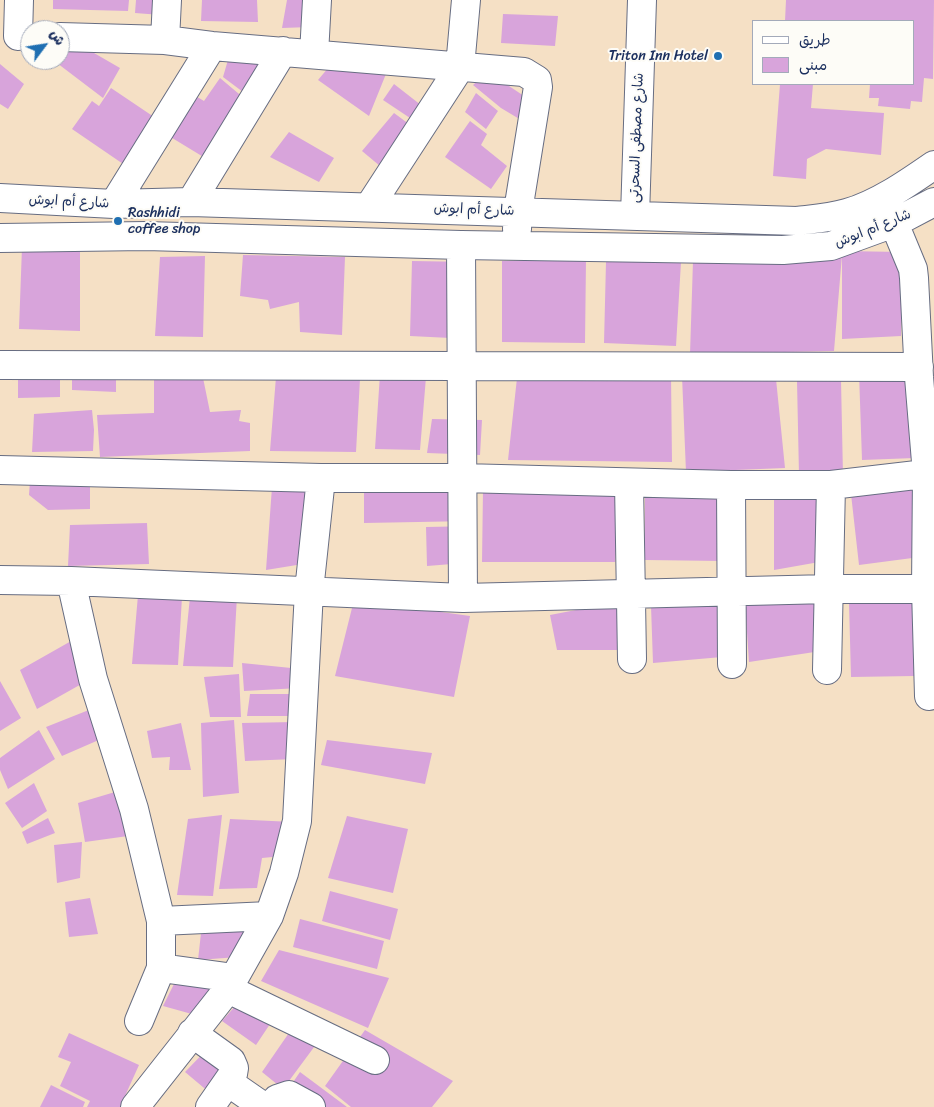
<!DOCTYPE html>
<meta charset="utf-8">
<style>
body{margin:0}
#map{position:relative;width:934px;height:1107px;overflow:hidden;background:#f5e0c5;font-family:Sriracha,"Playpen Sans Arabic",sans-serif}
canvas{display:block}
.legend{position:absolute;left:752px;top:20px;width:162px;height:65px;box-sizing:border-box;background:#fdfcf7;border:1px solid #a3aaba;margin:0;padding:6px 9px;list-style:none;font-size:15px;color:#1b2f5e}
.legend li{display:flex;align-items:center;gap:10px;height:25px}
.legend b{width:25px;border:1px solid #a3aaba}
.north{position:absolute;left:20px;top:20px;width:50px;height:50px;box-sizing:border-box;background:#fdfcf7;border:1px solid #a3aaba;border-radius:50%;rotate:59deg;font-size:14px;font-weight:700;line-height:20px;text-align:center;color:#1b2f5e}
.north::after{content:'';display:block;margin:auto;width:18px;height:22px;background:#1f6fb2;clip-path:polygon(50% 0,100% 100%,50% 72%,0 100%)}
</style>
<div id="map">
<canvas width="934" height="1107"></canvas>
<ul class="legend">
<li><b style="height:6px;background:#fff"></b>طريق</li>
<li><b style="height:14px;background:#d8a4db"></b>مبنى</li>
</ul>
<div class="north">ش</div>
</div>
<script>
const ctx = document.querySelector('canvas').getContext('2d');
ctx.lineJoin = 'round';
function fill(path, color) {
  ctx.fillStyle = color;
  ctx.fill(path, 'evenodd');
}
function trace(path, color, width, dash) {
  ctx.strokeStyle = color;
  ctx.lineWidth = width;
  ctx.lineCap = dash ? 'butt' : 'round';
  ctx.setLineDash(dash || []);
  ctx.stroke(path);
}
function write(font, color, halo, rows, align = 'center') {
  ctx.font = font + ' Sriracha,"Playpen Sans Arabic",sans-serif';
  ctx.lineWidth = 4;
  ctx.setLineDash([]);
  ctx.textBaseline = 'middle';
  ctx.strokeStyle = halo;
  ctx.fillStyle = color;
  for (const [text, x, y, turn = 0] of rows) {
    ctx.save();
    ctx.translate(x, y);
    ctx.rotate((+turn || 0) * Math.PI / 180);
    ctx.textAlign = isNaN(turn) ? turn : align;
    if (halo) ctx.strokeText(text, 0, 0);
    ctx.fillText(text, 0, 0);
    ctx.restore();
  }
}
fill(new Path2D(`
 M 53,0 L 129,0 L 128,11 L 53,9 Z
 M 136,0 L 162,0 L 161,15 L 135,13 Z
 M 202,0 L 257,0 L 258,22 L 201,21 Z
 M 287,0 L 312,0 L 310,27 L 282,28 Z
 M 786,0 L 934,0 L 933,79 L 924,78 L 922,102 L 911,101 L 910,109 L 878,106 L 879,98 L 869,98 L 870,84 L 913,84 L 913,21 L 785,21 Z
 M 503,14 L 558,16 L 555,46 L 501,43 Z
 M 75,42 L 120,68 L 103,98 L 53,60 L 60,60 L 60,54 Z
 M 230,53 L 270,60 L 251,98 L 223,77 Z
 M 334,61 L 388,69 L 369,116 L 318,80 Z
 M 0,64 L 24,84 L 8,109 L 0,104 Z
 M 488,72 L 530,100 L 526,123 L 501,108 L 473,85 Z
 M 220,78 L 245,99 L 210,161 L 164,133 L 189,92 L 204,101 Z
 M 394,84 L 426,109 L 419,124 L 383,100 Z
 M 780,84 L 813,84 L 811,108 L 884,113 L 881,155 L 826,149 L 807,159 L 806,179 L 773,176 Z
 M 111,88 L 160,121 L 129,168 L 72,129 L 92,101 L 99,106 Z
 M 476,93 L 498,111 L 486,129 L 465,112 Z
 M 394,113 L 413,127 L 386,171 L 362,151 Z
 M 470,121 L 487,134 L 481,145 L 507,166 L 491,189 L 445,157 Z
 M 289,132 L 334,158 L 319,182 L 270,157 Z
 M 22,247 L 80,249 L 80,331 L 19,329 Z
 M 842,251 L 902,252 L 901,336 L 842,339 L 842,255 L 834,351 L 690,354 L 693,261 Z
 M 243,255 L 345,257 L 342,335 L 300,332 L 299,302 L 270,309 L 268,300 L 240,296 Z
 M 205,256 L 203,337 L 155,336 L 160,257 Z
 M 586,260 L 585,343 L 502,342 L 502,261 Z
 M 412,261 L 471,262 L 471,339 L 410,336 Z
 M 606,262 L 681,262 L 676,346 L 604,343 Z
 M 18,370 L 60,371 L 60,397 L 18,398 Z
 M 72,370 L 116,370 L 116,392 L 72,390 Z
 M 912,371 L 915,458 L 862,460 L 859,373 Z
 M 202,373 L 210,412 L 241,410 L 239,421 L 250,423 L 250,451 L 100,457 L 97,415 L 154,413 L 154,374 Z
 M 380,374 L 426,377 L 420,450 L 375,449 Z
 M 671,375 L 672,462 L 508,460 L 517,378 Z
 M 682,376 L 776,379 L 785,468 L 686,472 Z
 M 276,377 L 360,379 L 356,452 L 270,451 Z
 M 841,380 L 843,476 L 799,475 L 797,381 Z
 M 92,410 L 94,430 L 93,451 L 32,452 L 34,414 Z
 M 432,419 L 482,420 L 480,455 L 427,453 Z
 M 90,478 L 90,509 L 48,510 L 29,495 L 30,480 Z
 M 364,482 L 470,482 L 472,521 L 364,523 Z
 M 920,485 L 920,557 L 859,565 L 851,494 Z
 M 272,487 L 315,487 L 309,563 L 266,570 Z
 M 483,490 L 620,494 L 615,562 L 482,562 Z
 M 645,497 L 723,498 L 722,561 L 645,560 Z
 M 774,499 L 826,500 L 825,561 L 774,570 Z
 M 147,523 L 149,564 L 68,566 L 70,525 Z
 M 477,526 L 477,562 L 427,566 L 426,527 Z
 M 138,595 L 182,597 L 178,665 L 132,664 Z
 M 237,596 L 233,667 L 183,666 L 190,597 Z
 M 354,600 L 470,616 L 454,697 L 335,676 Z
 M 623,601 L 619,650 L 557,650 L 550,615 Z
 M 818,601 L 821,651 L 749,662 L 745,602 Z
 M 718,602 L 722,657 L 653,663 L 651,606 Z
 M 913,602 L 914,676 L 851,677 L 849,603 Z
 M 80,636 L 101,673 L 37,709 L 20,670 Z
 M 242,663 L 301,669 L 300,688 L 244,691 Z
 M 239,674 L 241,717 L 210,717 L 204,677 Z
 M 0,681 L 21,718 L 0,731 Z
 M 250,694 L 292,694 L 293,716 L 247,716 Z
 M 114,700 L 124,729 L 62,756 L 46,727 Z
 M 234,720 L 239,793 L 203,797 L 201,723 Z
 M 295,722 L 295,759 L 245,761 L 242,723 Z
 M 181,723 L 191,770 L 169,770 L 170,757 L 152,758 L 147,731 Z
 M 39,730 L 55,759 L 8,789 L 0,770 L 0,758 Z
 M 327,740 L 432,753 L 425,784 L 321,765 Z
 M 34,783 L 47,811 L 22,828 L 5,803 Z
 M 115,792 L 128,836 L 85,842 L 78,803 Z
 M 222,815 L 213,896 L 177,895 L 188,819 Z
 M 347,816 L 408,829 L 393,893 L 328,878 Z
 M 48,818 L 55,833 L 27,844 L 22,832 Z
 M 230,819 L 293,822 L 283,856 L 262,858 L 257,888 L 219,889 Z
 M 82,842 L 80,878 L 57,883 L 54,845 Z
 M 330,891 L 398,909 L 390,940 L 322,921 Z
 M 90,898 L 98,934 L 69,937 L 65,902 Z
 M 300,919 L 384,941 L 377,969 L 293,947 Z
 M 259,920 L 238,957 L 198,960 L 202,924 Z
 M 279,950 L 389,978 L 368,1028 L 261,981 Z
 M 178,976 L 221,987 L 199,1016 L 163,1006 Z
 M 253,986 L 282,1006 L 256,1045 L 222,1021 Z
 M 302,1014 L 323,1035 L 283,1089 L 262,1072 Z
 M 365,1030 L 453,1081 L 432,1107 L 351,1107 L 325,1086 Z
 M 69,1033 L 139,1065 L 120,1107 L 87,1107 L 90,1101 L 60,1086 L 71,1062 L 58,1057 Z
 M 219,1037 L 242,1060 L 210,1093 L 185,1072 Z
 M 300,1072 L 347,1107 L 276,1107 Z
 M 51,1085 L 85,1102 L 83,1107 L 40,1107 Z`), '#d8a4db');
const minor = new Path2D(`
 M 18,36 L 19,0
 M 60,37 L 165,40 L 212,46 L 524,72 L 537,80 L 538,87 L 518,211 L 517,229
 M 165,40 L 167,0
 M 314,54 L 317,0
 M 0,198 L 114,204 L 191,202 L 797,221 C 814,219 830,218 847,213 C 878,204 908,183 934,165
 M 191,202 L 283,51
 M 114,204 L 212,46
 M 369,207 L 460,67 L 466,0
 M 635,216 L 642,0
 M 894,223 L 913,269 L 914,278 L 919,377 L 927,474 L 926,589 L 929,696
 M 0,238 L 146,236 L 461,245 L 783,250 L 831,246 L 894,223 L 934,202
 M 461,245 L 463,598
 M 0,365 L 919,367
 M 0,470 L 321,478 L 462,478 L 731,485 L 831,485 L 934,473
 M 629,483 L 632,659
 M 731,485 L 732,664
 M 0,580 L 71,581 L 463,598 L 829,589 L 934,589
 M 71,581 L 93,679 L 134,809 L 161,921 L 269,916
 M 827,670 L 831,485
 M 161,921 L 161,968 L 234,978
 M 228,989 L 375,1060
 M 139,1021 L 161,968
 M 192,1033 L 231,1061 L 234,1068 L 233,1074 L 210,1107
 M 228,1082 L 264,1107
 M 135,1107 L 228,989 L 269,916 L 284,873 L 297,821 L 309,591 L 321,478
 M 271,1107 L 277,1099 L 289,1095 L 311,1107`);
trace(minor, '#676d82', 30);
trace(minor, '#fff', 28);
for (const [x, y, r, color] of [
 [718,56,5,"#1f6fb2"],
 [118,221,5,"#1f6fb2"]
]) {
  const dot = new Path2D();
  dot.arc(x, y, r, 0, 2 * Math.PI);
  ctx.fillStyle = color;
  ctx.fill(dot);
  trace(dot, '#fdfcf7', 2);
}
write('14px', '#1b2f5e', '#fdfcf7', [
 ["Triton Inn Hotel",708,56],
 ["Rashhidi",128,213,"left"],
 ["coffee shop",128,229,"left"]
], 'right');
write('14px', '#1b2f5e', '#fdfcf7', [
 ["شارع مصطفى السحرتى",637,138,-88],
 ["شارع أم ابوش",69,202,3],
 ["شارع أم ابوش",474,210,2],
 ["شارع أم ابوش",873,229,-22]
]);
</script>
